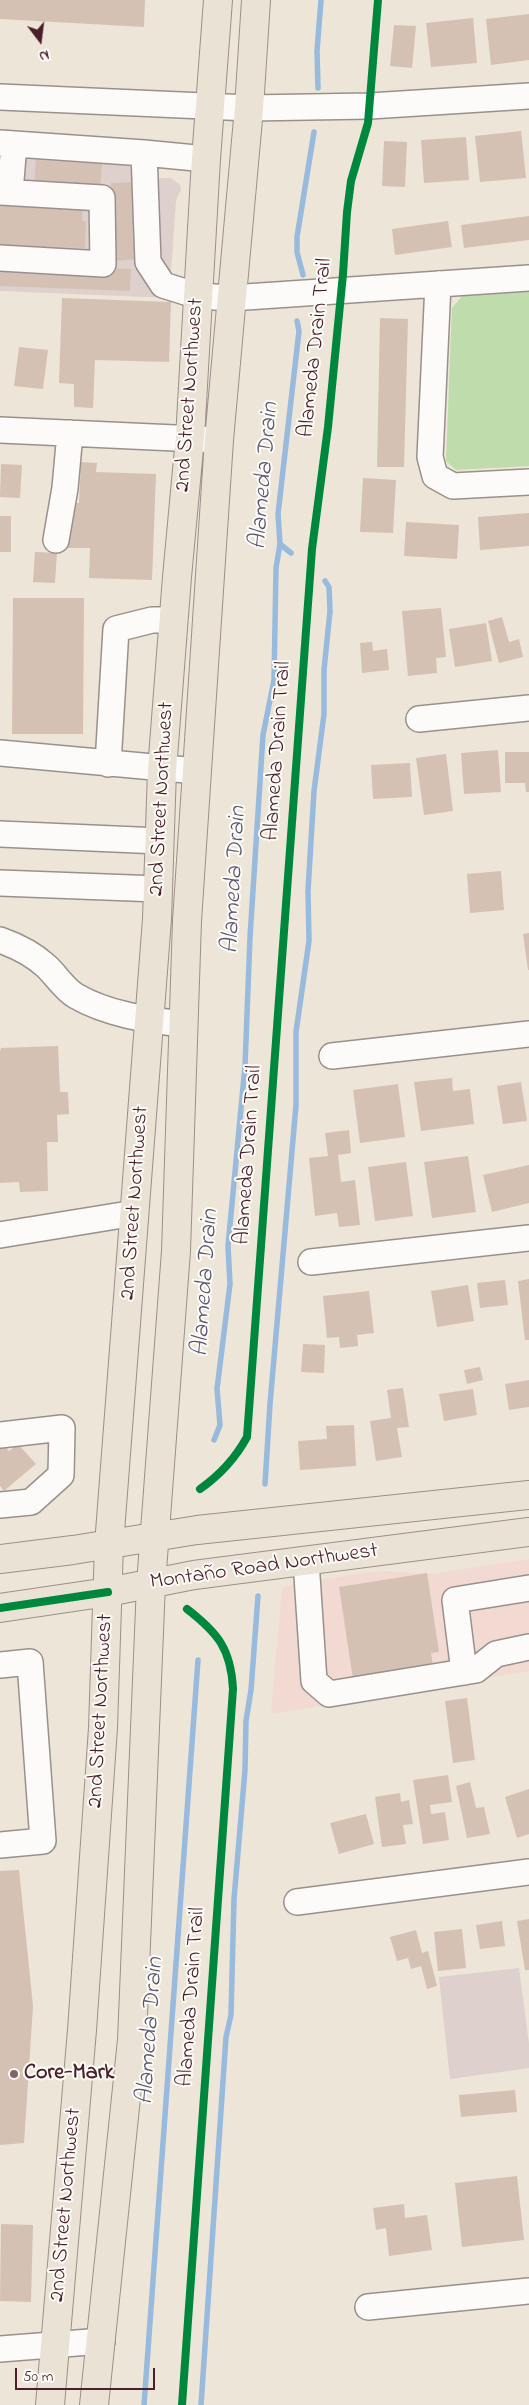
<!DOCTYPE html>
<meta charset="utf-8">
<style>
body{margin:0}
#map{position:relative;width:529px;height:2405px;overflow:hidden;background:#ede5d7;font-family:"Indie Flower",sans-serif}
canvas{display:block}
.north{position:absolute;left:15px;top:15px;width:50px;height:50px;-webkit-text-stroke:4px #fdfcf7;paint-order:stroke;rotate:165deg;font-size:14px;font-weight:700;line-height:20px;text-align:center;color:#4a1f2b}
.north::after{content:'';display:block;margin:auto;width:18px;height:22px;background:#4a1f2b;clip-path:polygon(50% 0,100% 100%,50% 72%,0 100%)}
.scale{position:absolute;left:15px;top:2368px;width:140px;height:22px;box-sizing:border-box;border:2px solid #4a1f2b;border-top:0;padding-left:6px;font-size:15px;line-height:18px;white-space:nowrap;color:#4a1f2b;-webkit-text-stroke:4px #fdfcf7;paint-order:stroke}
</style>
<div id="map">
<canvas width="529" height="2405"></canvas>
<div class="north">N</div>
<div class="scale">50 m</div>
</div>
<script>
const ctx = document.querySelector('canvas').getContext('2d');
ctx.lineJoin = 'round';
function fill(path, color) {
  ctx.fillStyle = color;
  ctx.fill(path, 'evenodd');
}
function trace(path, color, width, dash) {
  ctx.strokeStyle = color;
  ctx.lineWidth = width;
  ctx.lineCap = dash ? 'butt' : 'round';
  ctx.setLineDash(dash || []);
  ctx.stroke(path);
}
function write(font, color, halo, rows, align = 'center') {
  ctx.font = font + ' "Indie Flower",sans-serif';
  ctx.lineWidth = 4;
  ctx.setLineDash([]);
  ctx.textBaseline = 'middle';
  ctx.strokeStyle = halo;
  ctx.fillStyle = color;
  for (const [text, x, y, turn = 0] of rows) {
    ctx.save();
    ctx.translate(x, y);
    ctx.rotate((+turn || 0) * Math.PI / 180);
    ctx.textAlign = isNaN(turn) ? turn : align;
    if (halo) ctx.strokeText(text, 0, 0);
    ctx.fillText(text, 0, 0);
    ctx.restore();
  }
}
fill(new Path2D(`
 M 529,1559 L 529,1671 L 271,1714 L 282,1587 L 360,1573 L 385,1571 L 431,1574 Z`), '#f2d9d2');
fill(new Path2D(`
 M 0,155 L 128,162 L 155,178 L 171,178 L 180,185 L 181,189 L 176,201 L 169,298 L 0,291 Z
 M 519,1968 L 529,2044 L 529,2068 L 450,2079 L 439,1977 Z`), '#ded0cd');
fill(new Path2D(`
 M 529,290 L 529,466 L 456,470 L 446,461 L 452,308 L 463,295 Z`), '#bedcac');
trace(new Path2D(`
 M 318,88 L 317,51 L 321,0
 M 303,275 L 297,252 L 297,237 L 314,132
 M 280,544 L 291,553
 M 214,1440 L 220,1425 L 217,1389 L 230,1284 L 228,1246 L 245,1066 L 250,937 L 263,735 L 274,680 L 276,568 L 280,544 L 278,514 L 299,331 L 297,321
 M 265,1484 L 270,1404 L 296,1105 L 296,1032 L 309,941 L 308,891 L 314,791 L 324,714 L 324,670 L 330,611 L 329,587 L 325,581
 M 144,2405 L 198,1660
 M 201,2405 L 226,2037 L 231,2015 L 234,1899 L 245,1770 L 246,1721 L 251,1690 L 258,1596`), '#98badd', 5.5);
fill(new Path2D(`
 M 0,0 L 145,0 L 144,27 L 0,19 Z
 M 529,14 L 529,60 L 491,65 L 486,19 Z
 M 473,18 L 477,63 L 431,67 L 426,23 Z
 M 394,25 L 416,26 L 412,68 L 390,66 Z
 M 521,131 L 526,178 L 480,182 L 475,136 Z
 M 466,137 L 469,180 L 424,183 L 421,140 Z
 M 384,141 L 407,142 L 405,187 L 382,186 Z
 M 36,160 L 102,164 L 100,189 L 34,184 Z
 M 135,182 L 139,259 L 115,261 L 111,183 Z
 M 0,200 L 83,202 L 82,221 L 86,221 L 85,248 L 0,246 Z
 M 529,216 L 529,240 L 464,248 L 461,225 Z
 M 448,221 L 452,247 L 395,255 L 392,229 Z
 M 0,264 L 131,269 L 130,291 L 0,286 Z
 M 62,298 L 171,302 L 169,362 L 95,360 L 93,408 L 74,407 L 74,384 L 59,383 Z
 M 380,318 L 408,319 L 404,467 L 377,467 Z
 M 19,347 L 48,350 L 43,389 L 14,386 Z
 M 81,462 L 97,463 L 96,472 L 156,474 L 152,580 L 89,578 L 90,548 L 68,548 L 70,503 L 79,503 Z
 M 1,464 L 22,465 L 20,498 L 0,497 Z
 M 363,478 L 396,480 L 393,533 L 360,532 Z
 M 529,513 L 529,546 L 480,550 L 478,517 Z
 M 0,516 L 11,516 L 11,552 L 0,552 Z
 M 406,522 L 459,525 L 457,559 L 404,556 Z
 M 35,552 L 57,553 L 55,583 L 33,582 Z
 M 13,598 L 84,598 L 83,734 L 12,734 Z
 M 441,608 L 446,657 L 436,658 L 437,673 L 408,676 L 402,611 Z
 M 502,617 L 509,642 L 519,639 L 523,657 L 499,663 L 488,621 Z
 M 486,623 L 492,661 L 455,667 L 449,629 Z
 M 372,642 L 373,651 L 387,649 L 389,670 L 362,673 L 360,643 Z
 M 498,750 L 501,792 L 464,794 L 461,753 Z
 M 505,752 L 529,752 L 529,792 L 526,792 L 525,783 L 505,783 Z
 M 446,754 L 453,811 L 424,815 L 416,758 Z
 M 410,763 L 412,797 L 373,799 L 371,765 Z
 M 501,871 L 504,910 L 470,913 L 467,874 Z
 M 529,933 L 529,970 L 528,970 L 523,934 Z
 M 58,1046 L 60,1092 L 68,1092 L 69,1114 L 57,1115 L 58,1142 L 47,1142 L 48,1191 L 20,1192 L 19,1182 L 0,1183 L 0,1051 L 1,1048 Z
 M 452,1078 L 453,1091 L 470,1089 L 474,1124 L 421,1131 L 414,1082 Z
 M 521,1082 L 527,1121 L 503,1124 L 497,1086 Z
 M 398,1084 L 405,1137 L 360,1143 L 353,1090 Z
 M 349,1130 L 351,1153 L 338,1155 L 341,1182 L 355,1180 L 360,1225 L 339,1227 L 337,1213 L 315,1216 L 309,1158 L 328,1156 L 325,1133 Z
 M 468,1156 L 476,1212 L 432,1218 L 424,1162 Z
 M 406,1162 L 413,1216 L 375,1221 L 368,1167 Z
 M 529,1165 L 529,1203 L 492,1212 L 483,1175 Z
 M 529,1279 L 529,1340 L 525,1340 L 518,1281 Z
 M 505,1280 L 508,1305 L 480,1308 L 477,1283 Z
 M 468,1285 L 474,1321 L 437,1327 L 431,1291 Z
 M 369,1291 L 374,1333 L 357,1335 L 358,1346 L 340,1348 L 339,1337 L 327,1338 L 323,1296 Z
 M 303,1344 L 325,1345 L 324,1373 L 301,1372 Z
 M 480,1367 L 483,1380 L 467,1384 L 464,1370 Z
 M 529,1380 L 529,1407 L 509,1410 L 505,1384 Z
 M 403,1388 L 409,1427 L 397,1428 L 402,1457 L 376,1461 L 370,1421 L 391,1418 L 387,1390 Z
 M 473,1389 L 477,1415 L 444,1421 L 439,1394 Z
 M 354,1425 L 356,1466 L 300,1470 L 298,1441 L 327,1439 L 326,1426 Z
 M 0,1441 L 9,1451 L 18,1444 L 36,1464 L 4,1491 L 0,1486 Z
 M 427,1573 L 439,1652 L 431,1653 L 433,1666 L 353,1679 L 339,1587 Z
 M 467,1698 L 475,1760 L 453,1763 L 445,1701 Z
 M 448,1775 L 452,1802 L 430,1805 L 431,1814 L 445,1812 L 449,1840 L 423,1844 L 413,1780 Z
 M 470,1782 L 476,1808 L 484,1807 L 490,1834 L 467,1838 L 456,1786 Z
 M 529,1789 L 529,1834 L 517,1838 L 505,1797 Z
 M 400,1793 L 401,1802 L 409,1800 L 413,1824 L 403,1825 L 406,1844 L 382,1847 L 375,1797 Z
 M 366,1814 L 374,1844 L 339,1854 L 330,1823 Z
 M 19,1870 L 33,2006 L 24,2143 L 0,2145 L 0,1871 Z
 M 529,1919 L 529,1970 L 525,1970 L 517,1921 Z
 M 502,1921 L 505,1946 L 480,1949 L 476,1925 Z
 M 462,1929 L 466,1968 L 438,1971 L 434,1932 Z
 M 416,1930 L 422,1953 L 428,1951 L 437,1986 L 427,1989 L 421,1966 L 411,1969 L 408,1958 L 397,1961 L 390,1937 Z
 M 515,2090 L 517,2112 L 461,2117 L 459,2095 Z
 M 517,2176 L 524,2240 L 462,2247 L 455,2183 Z
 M 404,2204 L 405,2218 L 427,2215 L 432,2250 L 389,2256 L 386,2228 L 376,2230 L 373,2208 Z
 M 1,2224 L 33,2225 L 31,2302 L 0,2301 Z`), '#d4c1b4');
const minor = new Path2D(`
 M 0,97 L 249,108 L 370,106 L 529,96
 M 0,143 L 144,153 L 206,159
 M 144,153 L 148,262 L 163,285 L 198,296 L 231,298 L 529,278
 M 0,192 L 102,198 L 103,264 L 0,258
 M 10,192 L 14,144
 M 438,284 L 430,457 L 435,476 L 453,486 L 529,482
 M 0,430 L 219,440
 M 56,540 L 65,488 L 70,433
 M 419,719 L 529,708
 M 0,753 L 197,771
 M 108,764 L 116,629 L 152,620 L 174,620
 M 0,834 L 160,841
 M 0,883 L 158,889
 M 0,940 C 17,946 33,954 46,966 C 56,975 64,989 76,996 C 107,1014 147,1020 182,1024
 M 332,1056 L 529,1034
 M 0,1235 L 135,1213
 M 311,1262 L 529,1238
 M 0,1435 L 62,1428 L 61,1475 L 31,1502 L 0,1505
 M 306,1561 L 314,1681 L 329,1694 L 476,1670 L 496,1654 L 529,1647
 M 0,1665 L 30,1662 L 43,1841 L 0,1845
 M 464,1672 L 455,1600 L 529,1588
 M 297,1902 L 529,1872
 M 368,2307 L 529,2291
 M 0,2349 L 102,2341`);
const major = new Path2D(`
 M 0,1559 L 73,1550 L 197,1530 L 529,1495
 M 0,1608 L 108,1592 L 194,1575 L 529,1532
 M 50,2405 L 82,2030 L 103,1728 L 109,1545 L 157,919 L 162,770 L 177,577 L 190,438 L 206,159 L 218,0
 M 94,2405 L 132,2040 L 151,1584 L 176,1251 L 187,921 L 219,440 L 249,108 L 256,0`);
trace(minor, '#9a908b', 28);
trace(major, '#9a908b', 30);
trace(minor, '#fcfbf9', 25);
trace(major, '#eae2d5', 28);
trace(new Path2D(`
 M 200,1489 C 220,1475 235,1459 247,1437 L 312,549 L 328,427 L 343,274 L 347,212 L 351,181 L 368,123 L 378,0
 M 0,1608 L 108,1592
 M 182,2405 L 233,1689 C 231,1649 218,1633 187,1609`), '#00873e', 8);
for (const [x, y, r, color] of [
 [14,2074,5,"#836467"]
]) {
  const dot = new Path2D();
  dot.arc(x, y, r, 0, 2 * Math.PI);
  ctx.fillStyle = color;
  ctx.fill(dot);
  trace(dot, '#fdfcf7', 2);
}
write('22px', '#4a1f2b', '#fdfcf7', [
 ["Alameda Drain Trail",317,348,-84],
 ["2nd Street Northwest",191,395,-86],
 ["Alameda Drain Trail",279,751,-86],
 ["2nd Street Northwest",163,799,-87],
 ["Alameda Drain Trail",250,1155,-86],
 ["2nd Street Northwest",136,1203,-86],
 ["Montaño Road Northwest",264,1568,-8],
 ["2nd Street Northwest",102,1711,-87],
 ["Alameda Drain Trail",193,1997,-86],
 ["2nd Street Northwest",67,2205,-85]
]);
write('bold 22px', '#4a1f2b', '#fdfcf7', [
 ["Core-Mark",24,2074]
], 'left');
write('italic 24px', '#5b5673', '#fdfcf7', [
 ["Alameda Drain",266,476,-85],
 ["Alameda Drain",236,880,-87],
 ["Alameda Drain",207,1283,-86],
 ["Alameda Drain",152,2031,-86]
]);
</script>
